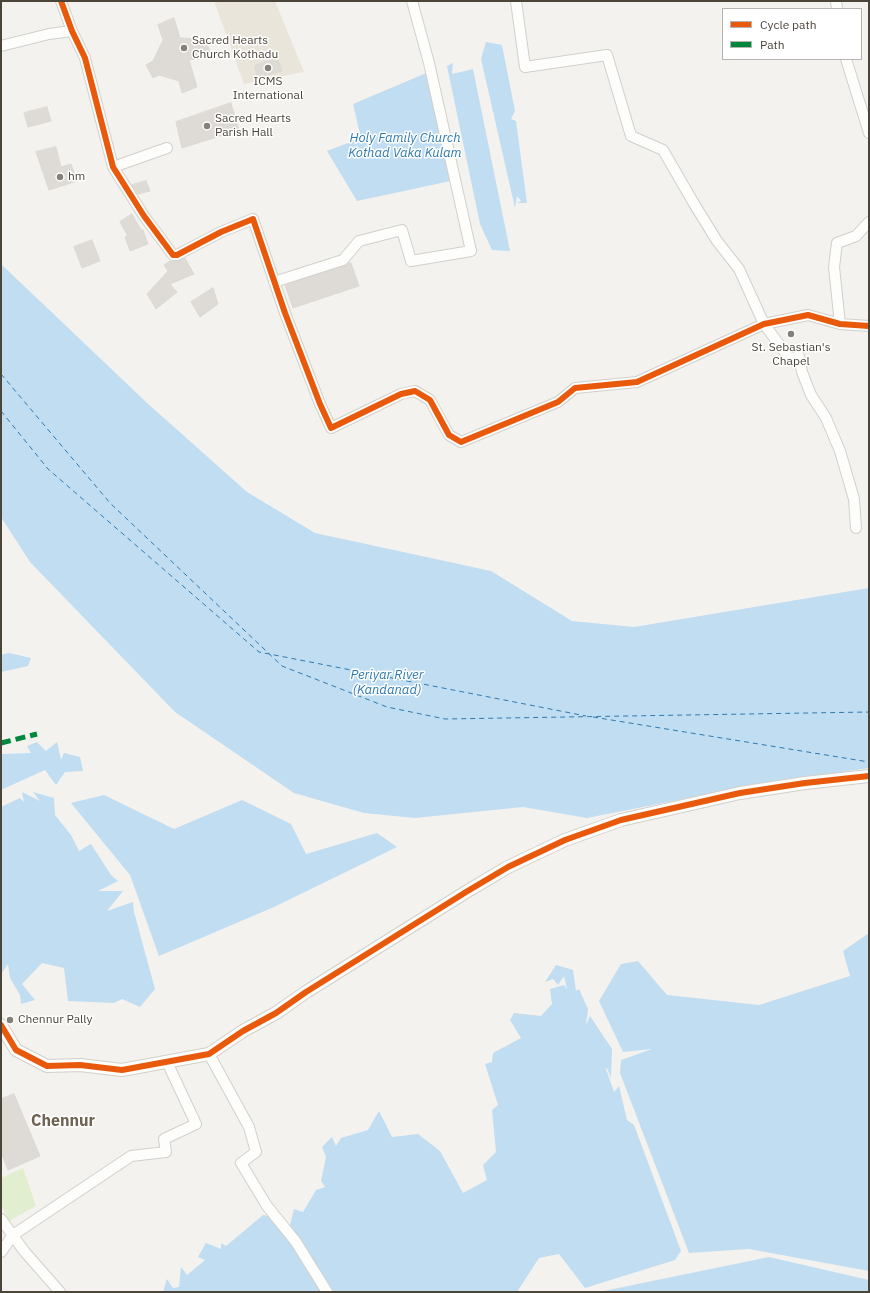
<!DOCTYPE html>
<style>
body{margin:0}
#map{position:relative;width:870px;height:1293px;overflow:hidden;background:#f4f2ee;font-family:"IBM Plex Sans",sans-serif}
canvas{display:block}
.frame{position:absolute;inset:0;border:2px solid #4b4439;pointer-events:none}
.legend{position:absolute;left:722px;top:8px;width:140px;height:52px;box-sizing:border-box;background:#fff;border:1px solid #b7b4b0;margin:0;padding:5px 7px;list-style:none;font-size:12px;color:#4b4439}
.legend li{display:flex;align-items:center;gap:8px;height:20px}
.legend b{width:20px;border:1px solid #b7b4b0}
</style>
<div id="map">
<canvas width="870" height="1293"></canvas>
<div class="frame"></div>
<ul class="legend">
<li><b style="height:5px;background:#e8590c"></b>Cycle path</li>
<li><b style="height:5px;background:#00873e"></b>Path</li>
</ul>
</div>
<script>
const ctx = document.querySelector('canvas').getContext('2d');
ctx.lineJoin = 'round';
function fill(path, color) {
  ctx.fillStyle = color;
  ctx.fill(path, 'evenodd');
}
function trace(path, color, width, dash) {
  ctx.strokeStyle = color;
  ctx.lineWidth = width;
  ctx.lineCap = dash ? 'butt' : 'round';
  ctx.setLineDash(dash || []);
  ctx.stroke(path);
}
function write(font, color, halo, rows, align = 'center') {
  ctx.font = font + ' "IBM Plex Sans",sans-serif';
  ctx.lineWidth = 3;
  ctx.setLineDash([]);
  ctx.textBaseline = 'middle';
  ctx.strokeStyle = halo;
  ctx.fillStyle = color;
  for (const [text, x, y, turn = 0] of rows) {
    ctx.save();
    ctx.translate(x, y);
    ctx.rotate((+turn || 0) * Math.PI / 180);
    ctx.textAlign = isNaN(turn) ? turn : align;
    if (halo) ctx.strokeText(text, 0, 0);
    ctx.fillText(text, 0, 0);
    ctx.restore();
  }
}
fill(new Path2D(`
 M 214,1 L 275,1 L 304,72 L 244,84 Z`), '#eae5da');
fill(new Path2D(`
 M 23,1168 L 36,1206 L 9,1221 L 1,1204 L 1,1178 Z`), '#e1eecf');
fill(new Path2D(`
 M 486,42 L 502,45 L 515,111 L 511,119 L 516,121 L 527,203 L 517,203 L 521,201 L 517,196 L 515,208 L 481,59 Z
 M 453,63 L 452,74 L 473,69 L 510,251 L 492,250 L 480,224 L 447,66 Z
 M 431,71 L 460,179 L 357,201 L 327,151 L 361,138 L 353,104 Z
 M 1,264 L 146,402 L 247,492 L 315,533 L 491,571 L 572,621 L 634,627 L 869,588 L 869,768 L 760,784 L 587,818 L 523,807 L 415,818 L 364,813 L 294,793 L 175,712 L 30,562 L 1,517 Z
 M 9,653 L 31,658 L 28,666 L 1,672 L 1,655 Z
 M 37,742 L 46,751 L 57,742 L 61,760 L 64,753 L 80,757 L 83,771 L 65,772 L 56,785 L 45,770 L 1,790 L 1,754 L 31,753 L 27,746 Z
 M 22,792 L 40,801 L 33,792 L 54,798 L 55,815 L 71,835 L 79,851 L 91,844 L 111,875 L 118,881 L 98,891 L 123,891 L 107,911 L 133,902 L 134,912 L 155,989 L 140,1007 L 122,999 L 114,1003 L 68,1001 L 64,968 L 42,963 L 22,984 L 35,1000 L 21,1004 L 20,995 L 10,978 L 8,964 L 1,974 L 1,807 L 20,798 L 24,802 Z
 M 104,795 L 174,829 L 242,800 L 291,824 L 306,854 L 377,833 L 397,847 L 274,907 L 159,956 L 130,875 L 71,803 Z
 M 869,933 L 869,1271 L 749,1249 L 689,1253 L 620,1073 L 621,1060 L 652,1049 L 623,1052 L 599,1001 L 621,964 L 638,961 L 667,995 L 759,1005 L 850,976 L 843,951 Z
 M 556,965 L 573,970 L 576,991 L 579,989 L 588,1009 L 586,1025 L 590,1016 L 612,1049 L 611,1078 L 607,1068 L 606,1069 L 614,1092 L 619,1086 L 627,1120 L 634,1125 L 681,1251 L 675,1260 L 585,1288 L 559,1254 L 539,1258 L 517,1292 L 334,1292 L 290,1225 L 294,1209 L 303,1212 L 316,1190 L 325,1187 L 321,1181 L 326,1157 L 322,1147 L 332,1137 L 336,1146 L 341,1138 L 368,1130 L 379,1111 L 392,1137 L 418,1134 L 440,1151 L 463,1193 L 487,1180 L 483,1165 L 496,1152 L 492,1110 L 498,1105 L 485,1064 L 492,1062 L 493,1053 L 521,1038 L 510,1020 L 514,1013 L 541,1016 L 552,1004 L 550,989 L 564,985 L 567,989 L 564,976 L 558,985 L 553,979 L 545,982 Z
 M 263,1215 L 273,1217 L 324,1292 L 163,1292 L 167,1279 L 173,1288 L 179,1287 L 181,1267 L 187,1275 L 205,1260 L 198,1257 L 206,1243 L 221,1249 L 221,1243 L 226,1246 Z
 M 769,1257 L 869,1280 L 869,1292 L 599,1292 Z`), '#c0ddf1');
trace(new Path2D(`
 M 1,374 L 110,503 L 282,666 L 387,707 L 445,719 L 869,712
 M 1,411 L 48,469 L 259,652 L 586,716
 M 593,717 L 869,762`), '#2e7ab2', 1, [5, 4]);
const building = new Path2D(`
 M 174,18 L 180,38 L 206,39 L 211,57 L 189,60 L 197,87 L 182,93 L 179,81 L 159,75 L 153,78 L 146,65 L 153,61 L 163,40 L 158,25 Z
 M 277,57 L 282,71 L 257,78 L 255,66 Z
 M 231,103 L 239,130 L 182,148 L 176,122 Z
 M 47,107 L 51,121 L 28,127 L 24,113 Z
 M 56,147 L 61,167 L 71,164 L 77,181 L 49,190 L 36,152 Z
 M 146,181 L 150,191 L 138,194 L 132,185 Z
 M 132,214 L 141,230 L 143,230 L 148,244 L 130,251 L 125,237 L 128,236 L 120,222 Z
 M 92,240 L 100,261 L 82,268 L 74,247 Z
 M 185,258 L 194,274 L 170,284 L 177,292 L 156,309 L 147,294 L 168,271 L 164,265 L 170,261 L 177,261 Z
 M 351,263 L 359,286 L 293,308 L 285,285 Z
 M 213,288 L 218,304 L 200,317 L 191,302 Z
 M 14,1094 L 40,1156 L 8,1170 L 1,1152 L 1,1099 Z`);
fill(building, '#dedbd6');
trace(building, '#dcd9d4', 1);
const minor = new Path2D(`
 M 61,1 L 72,31 L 85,58 L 113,167 L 144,216 L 173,255 L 177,255 L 221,232 L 253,219 L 285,313 L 320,404 L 331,428 L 401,394 L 415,391 L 430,400 L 449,435 L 461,442 L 558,402 L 575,388 L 637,382 L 764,324 L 808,315 L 840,324 L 869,326
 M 516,1 L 525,67 L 607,55 L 631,136 L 663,150 L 693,202 L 717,241 L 739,269 L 764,324 L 790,359 L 799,356 L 802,372 L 811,395 L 826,418 L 840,451 L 854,499 L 856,528
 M 836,1 L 837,9
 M 1,46 L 49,34 L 72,31
 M 846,59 L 869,133
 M 113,167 L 167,148
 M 274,282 L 343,260 L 359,241 L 402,230 L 411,261 L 471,251 L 429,63 L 412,1
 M 840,324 L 834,267 L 837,243 L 856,236 L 869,222
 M 209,1054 L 249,1127 L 256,1152 L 241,1163 L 267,1206 L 296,1242 L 327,1292
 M 1,1219 L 24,1251 L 60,1292
 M 1,1252 L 13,1235 L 131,1156 L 166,1152 L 164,1139 L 196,1124 L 167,1062`);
const tertiary = new Path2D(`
 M 1,1025 L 16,1050 L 47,1066 L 80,1065 L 122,1070 L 209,1054 L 243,1031 L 276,1013 L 306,992 L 466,892 L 508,867 L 565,840 L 621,820 L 740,793 L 805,783 L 869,776`);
trace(minor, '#d2d0cb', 12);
trace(tertiary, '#d2d0cb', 14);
trace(minor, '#fdfdfc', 10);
trace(tertiary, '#fdfdfc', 12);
trace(new Path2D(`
 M 1,743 L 37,734`), '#00873e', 5, [10, 5]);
trace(new Path2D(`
 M 61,1 L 72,31 L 85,58 L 113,167 L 144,216 L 173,255 L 177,255 L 221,232 L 253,219 L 285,313 L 320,404 L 331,428 L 401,394 L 415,391 L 430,400 L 449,435 L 461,442 L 558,402 L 575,388 L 637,382 L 764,324 L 808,315 L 840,324 L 869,326
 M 1,1025 L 16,1050 L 47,1066 L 80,1065 L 122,1070 L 209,1054 L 243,1031 L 276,1013 L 306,992 L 466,892 L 508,867 L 565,840 L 621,820 L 740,793 L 805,783 L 869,776`), '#e8590c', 6);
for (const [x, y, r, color] of [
 [184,48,4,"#868178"],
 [268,68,4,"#868178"],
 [207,126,4,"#868178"],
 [60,177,4,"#868178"],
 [791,334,4,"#868178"],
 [10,1020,4,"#868178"]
]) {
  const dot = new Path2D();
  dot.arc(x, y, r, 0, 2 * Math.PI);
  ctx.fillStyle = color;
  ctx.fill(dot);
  trace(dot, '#fff', 1.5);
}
write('12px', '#4b4439', '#fff', [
 ["Sacred Hearts",192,41],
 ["Church Kothadu",192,55],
 ["ICMS",268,82,"center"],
 ["International",268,96,"center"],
 ["Sacred Hearts",215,119],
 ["Parish Hall",215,133],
 ["hm",68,177],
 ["St. Sebastian's",791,348,"center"],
 ["Chapel",791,362,"center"],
 ["Chennur Pally",18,1020]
], 'left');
write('italic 13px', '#2e7ab2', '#fff', [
 ["Holy Family Church",405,138],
 ["Kothad Vaka Kulam",405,153],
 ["Periyar River",387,675],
 ["(Kandanad)",387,690]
]);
write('bold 16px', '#6e6250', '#fff', [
 ["Chennur",63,1121]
]);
</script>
